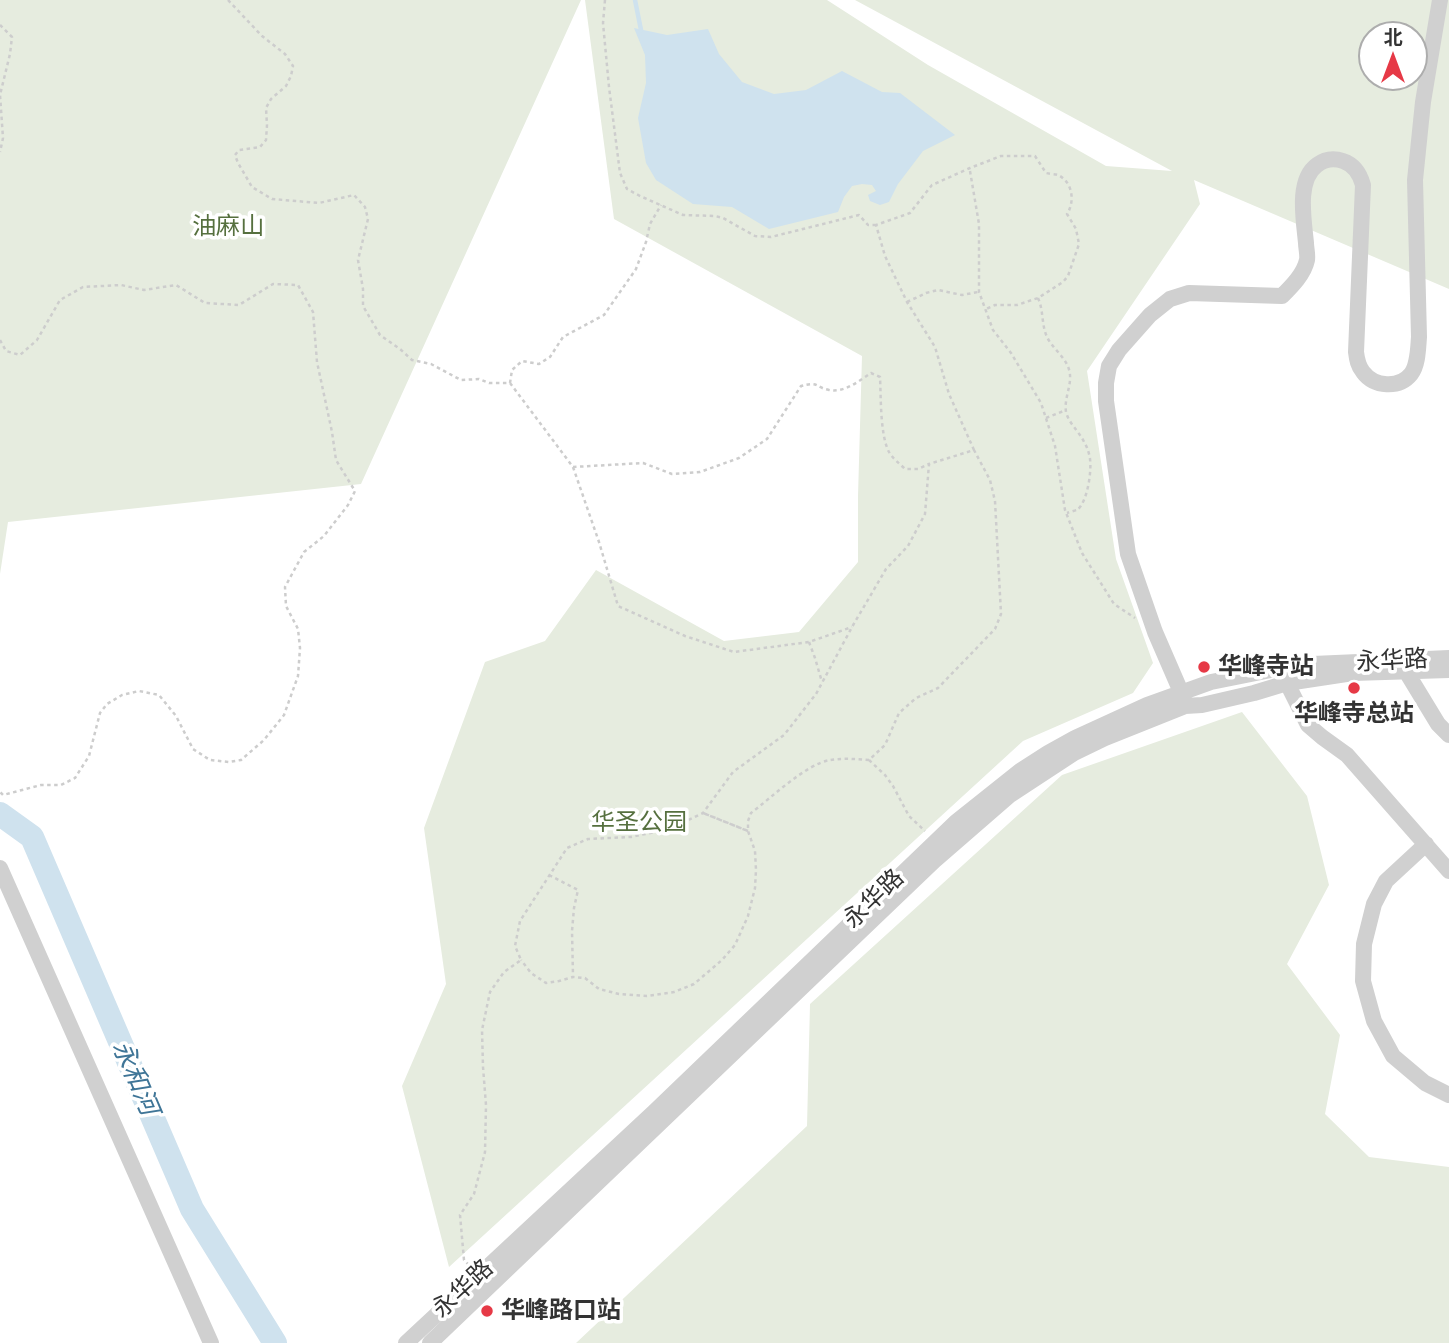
<!DOCTYPE html>
<meta charset="utf-8">
<style>
body{margin:0}
#map{position:relative;width:1449px;height:1343px;overflow:hidden;background:#fff;font-family:Quicksand,"Noto Sans SC",sans-serif}
canvas{display:block}
.north{position:absolute;left:1358px;top:21px;width:70px;height:70px;box-sizing:border-box;background:#fff;border:2px solid #adadad;border-radius:50%;rotate:0deg;font-size:19px;font-weight:700;line-height:28px;text-align:center;color:#333}
.north::after{content:'';display:block;margin:auto;width:24px;height:32px;background:#e63946;clip-path:polygon(50% 0,100% 100%,50% 72%,0 100%)}
</style>
<div id="map">
<canvas width="1449" height="1343"></canvas>
<div class="north">北</div>
</div>
<script>
const ctx = document.querySelector('canvas').getContext('2d');
ctx.lineJoin = 'round';
function fill(path, color) {
  ctx.fillStyle = color;
  ctx.fill(path, 'evenodd');
}
function trace(path, color, width, dash) {
  ctx.strokeStyle = color;
  ctx.lineWidth = width;
  ctx.lineCap = dash ? 'butt' : 'round';
  ctx.setLineDash(dash || []);
  ctx.stroke(path);
}
function write(font, color, halo, rows, align = 'center') {
  ctx.font = font + ' Quicksand,"Noto Sans SC",sans-serif';
  ctx.lineWidth = 7;
  ctx.setLineDash([]);
  ctx.textBaseline = 'middle';
  ctx.strokeStyle = halo;
  ctx.fillStyle = color;
  for (const [text, x, y, turn = 0] of rows) {
    ctx.save();
    ctx.translate(x, y);
    ctx.rotate((+turn || 0) * Math.PI / 180);
    ctx.textAlign = isNaN(turn) ? turn : align;
    if (halo) ctx.strokeText(text, 0, 0);
    ctx.fillText(text, 0, 0);
    ctx.restore();
  }
}
fill(new Path2D(`
 M 0,0 L 581,0 L 361,484 L 8,522 L 0,574 Z
 M 585,0 L 827,0 L 928,65 L 1106,166 L 1172,171 L 855,0 L 1449,0 L 1449,289 L 1194,180 L 1200,204 L 1087,371 L 1116,559 L 1153,663 L 1133,693 L 1023,741 L 449,1267 L 402,1086 L 446,984 L 424,828 L 485,662 L 545,641 L 596,570 L 724,641 L 799,632 L 858,562 L 858,496 L 862,356 L 614,219 ZM 1372,35 L 1414,35 L 1414,77 L 1372,77 Z
 M 1242,712 L 1307,796 L 1329,885 L 1287,964 L 1340,1035 L 1325,1114 L 1369,1157 L 1449,1167 L 1449,1343 L 576,1343 L 807,1126 L 810,1004 L 1062,775 Z`), '#e6ecdf');
fill(new Path2D(`
 M 634,28 L 667,35 L 708,29 L 719,54 L 742,82 L 774,94 L 806,90 L 842,71 L 882,92 L 900,93 L 955,135 L 923,151 L 898,184 L 889,202 L 880,205 L 870,201 L 868,195 L 876,191 L 872,185 L 862,184 L 852,186 L 844,197 L 838,212 L 769,229 L 732,207 L 693,204 L 656,180 L 646,163 L 638,118 L 646,83 L 645,55 Z`), '#cfe2ee');
trace(new Path2D(`
 M 635,0 L 641,30`), '#cfe2ee', 4.5);
trace(new Path2D(`
 M 0,814 L 32,837 L 192,1209 L 275,1343`), '#cfe2ee', 24);
trace(new Path2D(`
 M 228,0 L 262,36 L 285,54 L 293,66 L 291,76 L 286,86 L 271,99 L 266,108 L 267,125 L 266,140 L 260,147 L 239,150 L 235,155 L 238,163 L 252,187 L 272,199 L 319,203 L 354,195 L 365,207 L 368,219 L 358,260 L 363,289 L 363,306 L 380,335 L 400,349 L 412,360 L 431,364 L 461,380 L 479,379 L 489,383 L 510,383 L 512,370 L 522,361 L 539,364 L 550,357 L 563,337 L 604,315 L 636,269 L 646,242 L 650,224 L 661,205
 M 605,0 L 603,23 L 609,87 L 620,173 L 627,189 L 640,196 L 683,215 L 715,216 L 723,218 L 755,236 L 771,237 L 859,215 L 868,225 L 876,225
 M 0,25 L 12,37 L 10,54 L 0,95 L 3,138 L 0,152
 M 970,171 L 979,224 L 979,292 L 993,330 L 1011,353 L 1041,403 L 1055,446 L 1065,510 L 1082,553 L 1114,604 L 1135,618
 M 1038,298 C 1044,311 1041,326 1048,339 C 1055,351 1069,360 1070,375 C 1071,387 1064,399 1066,412 C 1069,424 1080,432 1085,444 C 1087,447 1088,450 1089,454 C 1093,466 1088,502 1077,510 C 1076,510 1067,513 1067,513
 M 907,302 L 926,293 L 938,290 L 962,295 L 978,292
 M 0,340 L 6,351 L 20,355 L 37,340 L 60,300 L 83,287 L 121,285 L 144,290 L 176,285 L 205,303 L 239,305 L 273,284 L 298,285 L 313,312 L 317,362 L 332,432 L 336,460 L 355,491 L 348,505 L 324,536 L 304,552 L 285,587 L 286,606 L 298,629 L 300,648 L 298,676 L 284,715 L 264,740 L 241,760 L 229,762 L 210,760 L 193,749 L 176,716 L 159,695 L 139,691 L 122,695 L 107,704 L 100,713 L 89,756 L 75,778 L 61,785 L 41,785 L 3,795 L 0,792
 M 510,383 L 573,467 L 643,463 L 672,474 L 700,472 L 739,458 L 767,439 L 801,386 C 820,381 814,387 829,390 C 844,393 859,381 871,373 L 880,377 C 881,397 880,435 889,452 C 893,459 899,463 905,469 L 918,469 L 929,464
 M 1046,418 L 1066,410
 M 974,450 L 949,394 L 935,347 L 907,302 L 885,256 L 876,225 L 910,213 L 932,185 L 970,168 L 1001,156 L 1035,156 L 1046,173 C 1050,174 1055,174 1058,175 C 1073,182 1075,202 1067,214 L 1076,229 L 1079,244 L 1068,276 L 1063,282 L 1038,298 L 1017,305 L 995,305 L 986,309
 M 573,467 L 599,542 L 618,606 L 685,636 L 734,652 L 809,642 L 852,627
 M 809,642 L 815,658 L 822,682
 M 869,760 L 885,775 L 893,786 L 909,816 L 925,831
 M 748,831 L 703,813 L 748,831
 M 549,875 L 578,890 L 574,908 L 572,931 L 573,976
 M 469,1265 L 464,1260 L 460,1215 L 474,1194 L 485,1152 L 486,1105 L 483,1067 L 482,1030 L 490,992 L 504,972 L 521,960 L 515,946 L 520,921 L 567,848 L 588,839 L 631,837 L 669,829 L 703,813 L 733,772 L 784,735 L 816,694 L 852,627 L 886,569 L 908,546 L 925,514 L 929,464 L 974,450 L 990,480 L 995,501 L 1001,614 L 995,629 L 938,688 L 916,698 L 899,713 L 885,745 L 869,760 C 856,759 843,758 830,760 C 806,764 771,798 751,813 L 748,821 L 748,831 L 755,851 L 756,870 L 755,888 L 748,916 L 735,945 L 722,960 L 694,984 L 674,992 L 647,996 L 619,994 L 599,989 L 585,978 L 573,977 L 559,981 L 546,983 L 531,973 L 521,960`), '#cdcdcd', 2.5, [3.5, 3.5]);
trace(new Path2D(`
 M 1407,673 L 1438,724 L 1449,735
 M 1287,683 L 1308,725 L 1322,737 L 1347,755 L 1449,871
 M 1185,706 L 1181,692 L 1155,632 L 1128,554 L 1106,401 L 1106,383 L 1109,366 L 1119,350 L 1150,315 L 1170,299 L 1189,293 L 1282,296 C 1292,286 1304,274 1307,260 C 1308,255 1306,248 1306,243 C 1304,221 1296,180 1317,165 C 1325,159 1334,158 1343,161 C 1355,165 1360,174 1363,185 L 1356,352 C 1357,360 1358,366 1363,372 C 1374,387 1399,389 1411,374 C 1418,365 1418,349 1419,337 L 1415,180 L 1423,102 L 1440,0
 M 1426,844 L 1386,881 L 1374,904 L 1364,944 L 1363,981 L 1374,1021 L 1393,1056 L 1425,1083 L 1449,1095
 M 0,868 L 211,1343
 M 406,1343 L 654,1112 L 956,822 L 1020,771 L 1048,753 L 1075,738 L 1147,705 L 1211,682 L 1276,669 L 1313,664 L 1449,658
 M 430,1343 L 934,861 L 1010,795 L 1074,753 L 1105,738 L 1185,706 L 1202,705 L 1254,693 L 1287,683 L 1353,673 L 1449,670`), '#d0d0d0', 16);
for (const [x, y, r, color] of [
 [1204,667,7,"#e63946"],
 [1354,688,7,"#e63946"],
 [487,1311,7,"#e63946"]
]) {
  const dot = new Path2D();
  dot.arc(x, y, r, 0, 2 * Math.PI);
  ctx.fillStyle = color;
  ctx.fill(dot);
  trace(dot, '#fff', 2.5);
}
write('24px', '#56703f', '#fff', [
 ["油麻山",228,227],
 ["华圣公园",639,823]
]);
write('24px', '#333', '#fff', [
 ["永华路",1392,661,-3],
 ["永华路",874,899,-44],
 ["永华路",463,1289,-43]
]);
write('bold 24px', '#333', '#fff', [
 ["华峰寺站",1218,667],
 ["华峰寺总站",1354,714,"center"],
 ["华峰路口站",501,1311]
], 'left');
write('italic 26px', '#3f7597', '#fff', [
 ["永和河",135,1078,67]
]);
</script>
